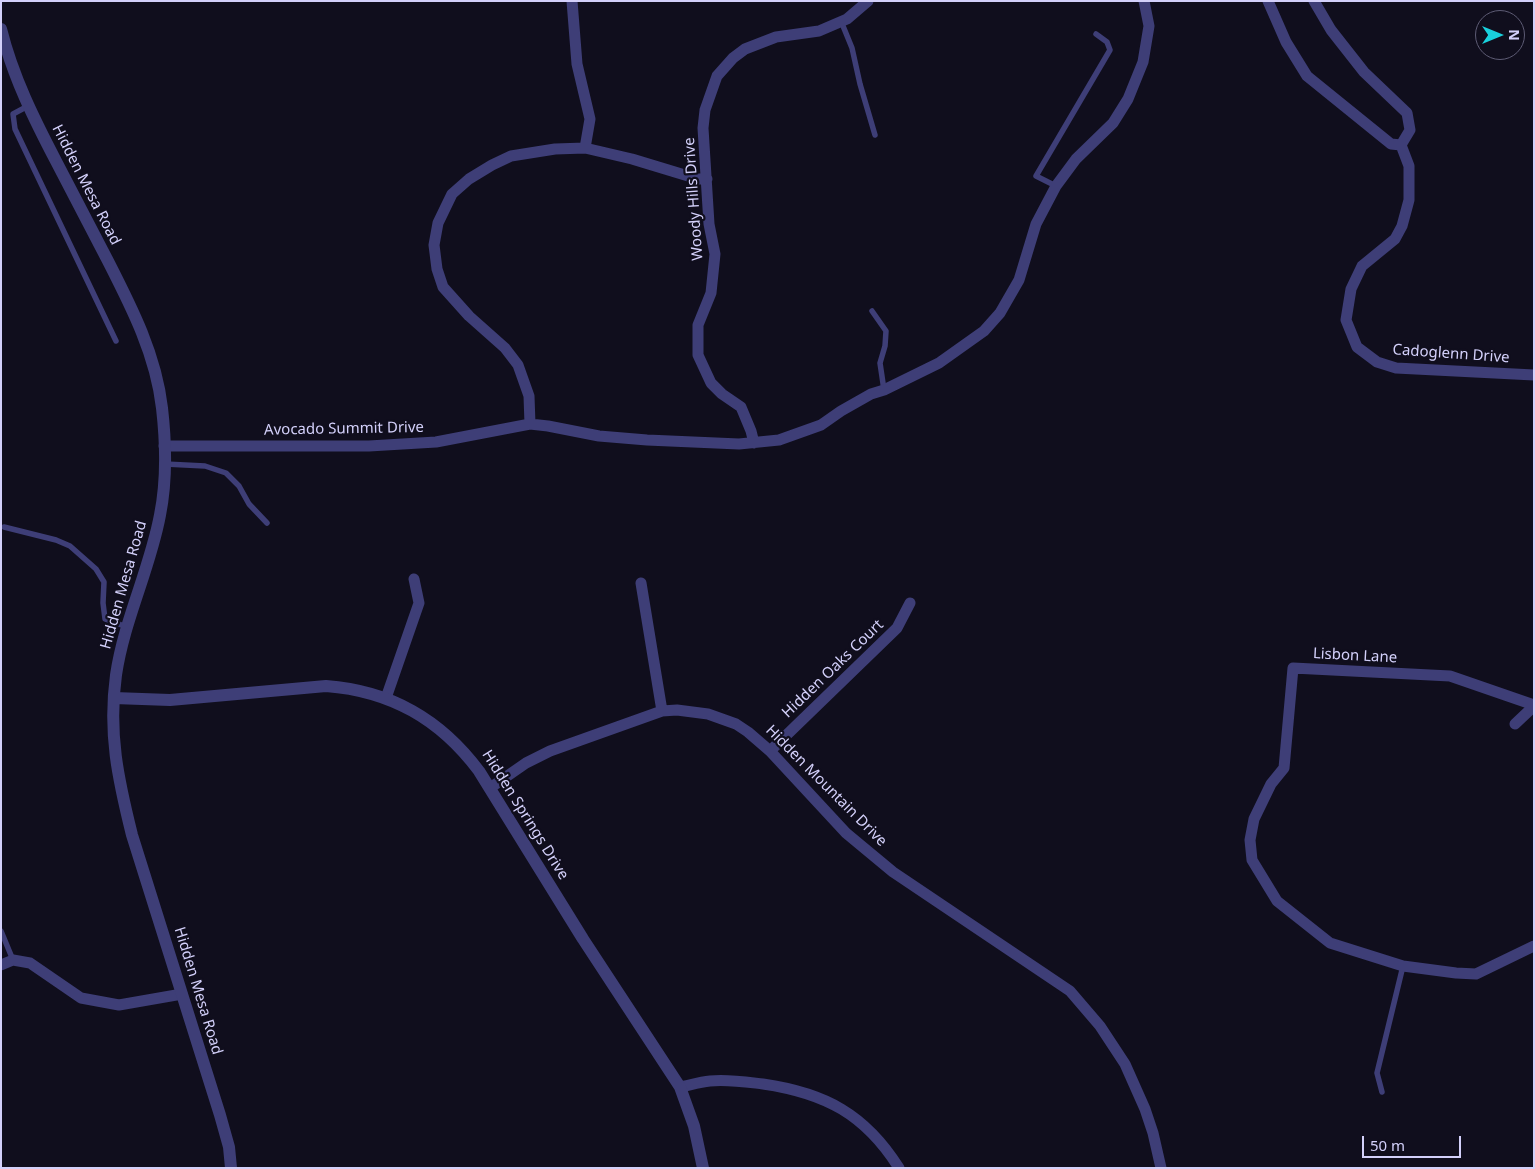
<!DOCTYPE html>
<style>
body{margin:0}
#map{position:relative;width:1535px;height:1169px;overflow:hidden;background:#100e1d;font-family:"Noto Sans",sans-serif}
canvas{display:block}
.frame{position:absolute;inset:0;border:2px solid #d3d0fa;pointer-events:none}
.north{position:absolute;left:1475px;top:10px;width:50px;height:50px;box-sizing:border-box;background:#100e1d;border:1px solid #5e5c75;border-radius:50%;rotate:90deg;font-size:14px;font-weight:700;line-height:20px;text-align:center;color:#d3d0fa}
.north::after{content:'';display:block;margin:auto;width:18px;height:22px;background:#19d0dc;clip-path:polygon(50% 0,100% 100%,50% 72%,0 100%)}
.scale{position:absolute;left:1362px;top:1136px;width:99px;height:22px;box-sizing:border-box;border:2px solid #d3d0fa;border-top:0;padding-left:6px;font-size:15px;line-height:18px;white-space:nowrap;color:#d3d0fa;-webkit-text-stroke:4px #100e1d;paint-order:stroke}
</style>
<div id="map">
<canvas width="1535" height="1169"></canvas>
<div class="frame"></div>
<div class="north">N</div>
<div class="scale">50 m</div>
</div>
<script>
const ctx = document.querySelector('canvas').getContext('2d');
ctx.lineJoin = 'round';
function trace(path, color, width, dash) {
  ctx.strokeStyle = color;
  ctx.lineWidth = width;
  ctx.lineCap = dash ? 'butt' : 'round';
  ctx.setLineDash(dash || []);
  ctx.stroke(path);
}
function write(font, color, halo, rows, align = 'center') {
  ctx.font = font + ' "Noto Sans",sans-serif';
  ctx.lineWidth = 4.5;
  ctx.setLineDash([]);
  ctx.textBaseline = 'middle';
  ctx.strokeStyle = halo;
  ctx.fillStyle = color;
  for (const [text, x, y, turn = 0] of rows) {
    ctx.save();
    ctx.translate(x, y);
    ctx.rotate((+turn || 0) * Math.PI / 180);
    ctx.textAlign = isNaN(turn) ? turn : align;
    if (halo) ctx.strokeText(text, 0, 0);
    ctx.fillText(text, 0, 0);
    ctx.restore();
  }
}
trace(new Path2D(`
 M 841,21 L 852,48 L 860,84 L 875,135
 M 28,106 L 13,114 L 15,129 L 116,341
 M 1056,186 L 1036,176 L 1110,50 L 1107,42 L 1096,34
 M 872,311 L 886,331 L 885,346 L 880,363 L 884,390
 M 165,464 L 205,466 L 226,473 L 239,486 L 249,504 L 267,523
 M 4,527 L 56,540 L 70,546 L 96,569 L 104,582 L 103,603 L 105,619 L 127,627
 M 1,931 L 13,960
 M 1382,1092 L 1377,1073 L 1403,966`), '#3e3e77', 5.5);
trace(new Path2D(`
 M 572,1 L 577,64 L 590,119 L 585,148
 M 1268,1 L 1286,42 L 1307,76 L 1391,144 L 1401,145
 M 1314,1 L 1331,30 L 1364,72 L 1407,113 L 1410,130 L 1401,145
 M 1401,145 L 1409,166 L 1409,200 L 1402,226 L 1395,239 L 1362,266 L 1351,289 L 1346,320 L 1357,347 L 1377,362 L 1396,368 L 1534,375
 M 530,424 L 529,396 L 518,365 L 505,348 L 469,316 L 443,287 L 437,269 L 434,245 L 438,223 L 452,194 L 469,179 L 492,165 L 511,156 L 555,149 L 585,148 L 632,159 L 698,179 L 707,179
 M 754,443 L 751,431 L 741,407 L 722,394 L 711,383 L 698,355 L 698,325 L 711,293 L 715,254 L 709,224 L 703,128 L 705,110 L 717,76 L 733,58 L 745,49 L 776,37 L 819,31 L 847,19 L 868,1
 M 164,446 L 369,446 L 436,442 L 530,424 L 548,426 L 599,436 L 647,440 L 739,444 L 779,440 L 821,425 L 841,411 L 871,394 L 884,390 L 939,363 L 984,331 L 1000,313 L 1019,280 L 1036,224 L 1056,186 L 1076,159 L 1113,123 L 1128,99 L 1143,62 L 1149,26 L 1144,1
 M 641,583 L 662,711
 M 386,698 L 419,603 L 414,579
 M 1534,705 L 1450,676 L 1293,668 L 1284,768 L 1271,784 L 1254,819 L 1250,840 L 1252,860 L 1277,901 L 1330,943 L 1403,966 L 1456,973 L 1476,974 L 1534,946
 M 1515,724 L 1534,706
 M 770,751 L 897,628 L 910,603
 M 490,788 L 526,763 L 550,751 L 662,711 L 677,710 L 708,714 L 736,724 L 748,732 L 770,751 L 846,833 L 893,872 L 1070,991 L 1100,1026 L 1125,1064 L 1145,1109 L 1153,1133 L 1161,1168
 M 1,965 L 13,960 L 30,963 L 81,998 L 119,1005 L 182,994
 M 680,1087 C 690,1085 700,1082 710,1081 C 727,1079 746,1082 763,1084 C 825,1093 865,1114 899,1168`), '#3e3e77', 11);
trace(new Path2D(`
 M 1,29 C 13,77 34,119 57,163 C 74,195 91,228 108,261 C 132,308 156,355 162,408 C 166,443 167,480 160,515 C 150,569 124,620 116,675 C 108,733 118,779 132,835 L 220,1115 L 229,1147 L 231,1168
 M 114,698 L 170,700 L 326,686 C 391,691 440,719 479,771 L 583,939 L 680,1087 L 694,1126 L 703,1168`), '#3e3e77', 12);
write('15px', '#d3d0fa', '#100e1d', [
 ["Hidden Mesa Road",86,185,63],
 ["Woody Hills Drive",694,199,-94],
 ["Cadoglenn Drive",1451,354,4],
 ["Avocado Summit Drive",344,429,-1],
 ["Hidden Mesa Road",124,585,-74],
 ["Lisbon Lane",1355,656,3],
 ["Hidden Oaks Court",833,669,-44],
 ["Hidden Mountain Drive",826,786,45],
 ["Hidden Springs Drive",525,815,58],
 ["Hidden Mesa Road",198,991,73]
]);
</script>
